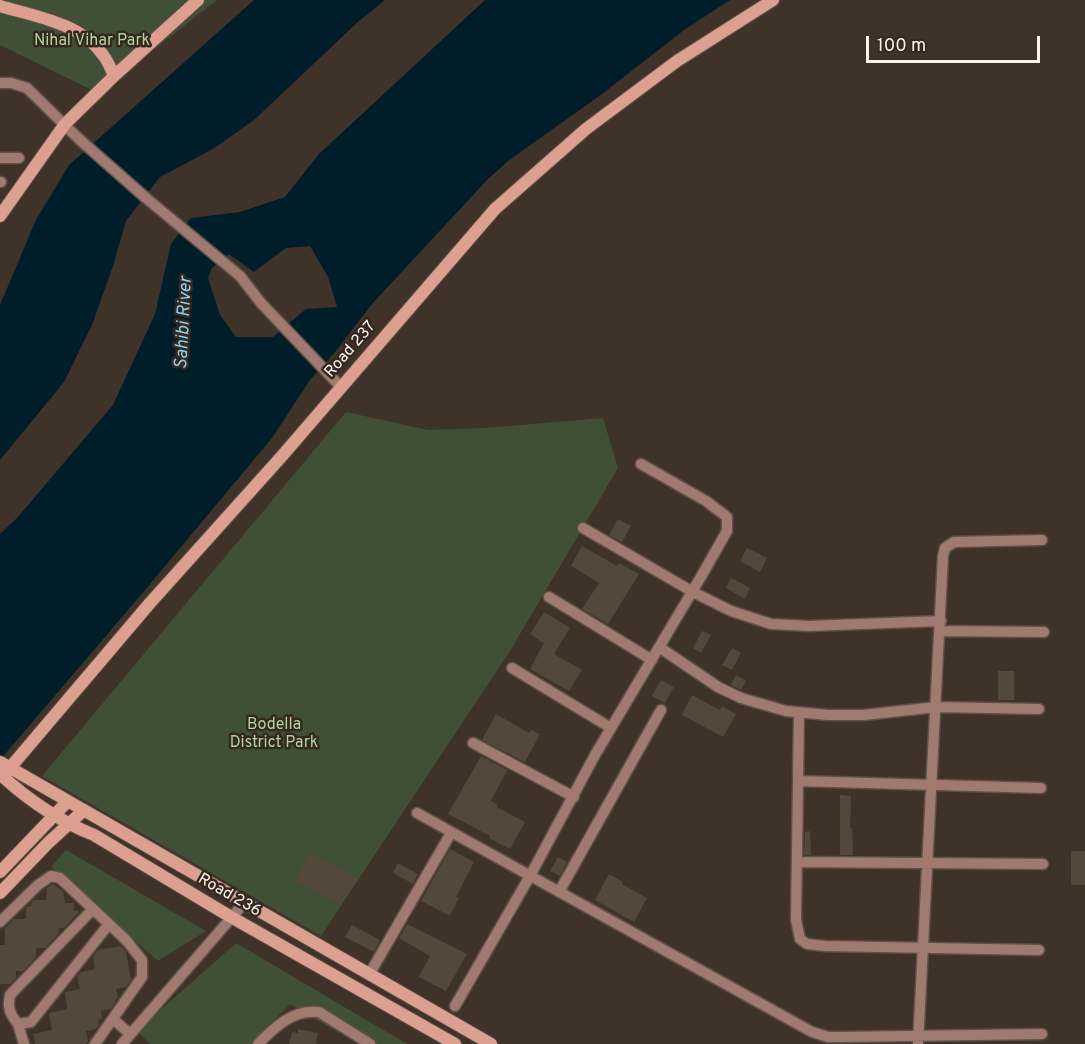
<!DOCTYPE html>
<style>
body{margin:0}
#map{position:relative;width:1085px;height:1044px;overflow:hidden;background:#3f3229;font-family:Overpass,sans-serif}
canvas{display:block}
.scale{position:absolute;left:866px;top:36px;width:174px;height:27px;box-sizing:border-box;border:3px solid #fcf3ed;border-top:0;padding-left:8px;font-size:18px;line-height:21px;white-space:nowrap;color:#fcf3ed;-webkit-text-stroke:4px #342820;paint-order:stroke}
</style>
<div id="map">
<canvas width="1085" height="1044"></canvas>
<div class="scale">100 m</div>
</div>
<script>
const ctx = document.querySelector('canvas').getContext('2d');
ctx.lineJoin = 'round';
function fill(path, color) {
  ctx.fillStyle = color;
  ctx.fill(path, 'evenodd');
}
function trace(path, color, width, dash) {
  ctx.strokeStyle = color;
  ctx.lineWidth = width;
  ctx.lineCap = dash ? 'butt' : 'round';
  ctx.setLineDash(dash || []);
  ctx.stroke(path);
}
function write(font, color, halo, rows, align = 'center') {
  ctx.font = font + ' Overpass,sans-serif';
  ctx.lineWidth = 5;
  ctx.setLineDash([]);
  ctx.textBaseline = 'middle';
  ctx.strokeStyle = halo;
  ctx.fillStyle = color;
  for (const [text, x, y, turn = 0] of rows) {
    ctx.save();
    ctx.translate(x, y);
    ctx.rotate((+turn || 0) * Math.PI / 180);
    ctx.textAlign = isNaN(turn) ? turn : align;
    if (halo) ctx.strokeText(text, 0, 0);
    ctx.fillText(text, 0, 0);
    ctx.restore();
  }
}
fill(new Path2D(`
 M 0,0 L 217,0 L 98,93 L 0,45 Z
 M 346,412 L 428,430 L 485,428 L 603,418 L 618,468 L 510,651 L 321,936 L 42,776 Z
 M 66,850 L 206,931 L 158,961 L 51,867 Z
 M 236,943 L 407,1044 L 358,1044 L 290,1004 L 251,1044 L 150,1044 L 137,1031 Z`), '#3f5036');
fill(new Path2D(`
 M 254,0 L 385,0 L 359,21 L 254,120 L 213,149 L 160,177 L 126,221 L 113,266 L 92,325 L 64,382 L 0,460 L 0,305 L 36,220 L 69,165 Z
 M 485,0 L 730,0 L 684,30 L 602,94 L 508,161 L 487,180 L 372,304 L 335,352 L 310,380 L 272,438 L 145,590 L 0,760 L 0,534 L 17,518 L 113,405 L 155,314 L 171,244 L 191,218 L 240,212 L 285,197 L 319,154 ZM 310,246 L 328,277 L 337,307 L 306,309 L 273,337 L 236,337 L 220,315 L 208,278 L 212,268 L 229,254 L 254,272 L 286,248 Z`), '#001d2a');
fill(new Path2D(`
 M 618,519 L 631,526 L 622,542 L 609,535 Z
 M 582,546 L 617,566 L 619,563 L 639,574 L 608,624 L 582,609 L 599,583 L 571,566 Z
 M 747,548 L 767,558 L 760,572 L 740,561 Z
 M 731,578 L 750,588 L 745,599 L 726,588 Z
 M 544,612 L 570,628 L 554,654 L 582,670 L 569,691 L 530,669 L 544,643 L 530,634 Z
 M 702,631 L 711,635 L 701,653 L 693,648 Z
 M 732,648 L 741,653 L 732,670 L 722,665 Z
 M 998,671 L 1014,671 L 1014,700 L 998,700 Z
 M 736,675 L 746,681 L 741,690 L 731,685 Z
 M 661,680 L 674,687 L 665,703 L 652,696 Z
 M 692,695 L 720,710 L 722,706 L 736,714 L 723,737 L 682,715 Z
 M 496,714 L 529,733 L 531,730 L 540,734 L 525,762 L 482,740 Z
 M 481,756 L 507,770 L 491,801 L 498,805 L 497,807 L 525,822 L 510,849 L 489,838 L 490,836 L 448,814 Z
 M 840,795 L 851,796 L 850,828 L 852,828 L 853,855 L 840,855 Z
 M 810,831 L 811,855 L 804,855 L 805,832 Z
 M 450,849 L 474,862 L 456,897 L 459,898 L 450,916 L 421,901 Z
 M 1071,851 L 1085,851 L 1085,885 L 1071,885 Z
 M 310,853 L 358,878 L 341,905 L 295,881 Z
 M 558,857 L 567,862 L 560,876 L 550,871 Z
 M 398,863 L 418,874 L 413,884 L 393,873 Z
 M 609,874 L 623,882 L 622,884 L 647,898 L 634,922 L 595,900 Z
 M 53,884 L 63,891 L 65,903 L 74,903 L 74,911 L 78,911 L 78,913 L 64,928 L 59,928 L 58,934 L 45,948 L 36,948 L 36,957 L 23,971 L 16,971 L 16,978 L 10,984 L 0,984 L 0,945 L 5,945 L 5,928 L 14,919 L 26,919 L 26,907 L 31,906 L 33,900 L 46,900 L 47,888 Z
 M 407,924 L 467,954 L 446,991 L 419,977 L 430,956 L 399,938 Z
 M 352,925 L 380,940 L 374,952 L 345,937 Z
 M 121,946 L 126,952 L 131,980 L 126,987 L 116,989 L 118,998 L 115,999 L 115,1002 L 111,1009 L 101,1011 L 102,1019 L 98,1019 L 99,1025 L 96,1029 L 86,1031 L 88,1041 L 86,1044 L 35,1044 L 33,1034 L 52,1030 L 49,1013 L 67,1009 L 65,992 L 80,989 L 77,976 L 81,972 L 95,969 L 93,956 L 98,950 Z
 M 298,1029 L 318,1033 L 316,1044 L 289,1044 L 292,1032 L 298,1033 Z`), '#52493c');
const street = new Path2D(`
 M 0,83 L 11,83 L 27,88 L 79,139 L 146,198 L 240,276 L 261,303 L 341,387
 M 0,158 L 19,158
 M 0,182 L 1,182
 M 583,528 L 693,592 L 731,611 L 771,624 L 809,626 L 941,621
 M 549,597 L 652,660
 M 940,631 L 1044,632
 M 659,647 L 718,687 L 741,698 L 786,711 L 828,715 L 864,715 L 936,707 L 1039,709
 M 512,668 L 611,728
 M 799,713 L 796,920 L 800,939 L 807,944 L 825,946 L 1039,950
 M 473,743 L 574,797
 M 798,781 L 1041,788
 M 417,813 L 812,1032 L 828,1037 L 841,1037 L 1042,1034
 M 797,862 L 1043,864
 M 559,892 L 661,710
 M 93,909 L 10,995 C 7,1008 10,1014 18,1024 L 31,1022 L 109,924
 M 0,922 L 38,885 L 51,876 L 60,878 L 126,940 L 142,960 L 142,977 L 95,1044
 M 370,973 L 451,833
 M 455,1006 L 530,876 L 595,755 L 702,575 L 727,531 L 727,517 L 706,501 L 641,464
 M 113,1019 L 130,1034
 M 18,1024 L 24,1044
 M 122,1044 L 245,902
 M 258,1044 C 275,1027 293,1009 319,1012 L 370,1044
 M 918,1044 L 943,556 L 945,548 L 954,542 L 1042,540`);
const secondary = new Path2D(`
 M 0,6 C 34,16 81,23 103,55 C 108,61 111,69 114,76
 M 0,216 L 65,124 L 114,76 L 198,0
 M 0,762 L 491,1044
 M 0,774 C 28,800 59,821 94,835 L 231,917 L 455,1044
 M 3,776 L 150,603 L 282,456 L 495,209 L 586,129 L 677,61 L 773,0
 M 0,872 L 67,802
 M 0,893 L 48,843 L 84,810`);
trace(street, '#5d5148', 13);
trace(secondary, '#5d5148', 14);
trace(street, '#a07970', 10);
trace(secondary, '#dd9f90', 12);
write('16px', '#afd49d', '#342820', [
 ["Nihal Vihar Park",92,42],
 ["Bodella",274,726],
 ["District Park",274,744]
]);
write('16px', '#fcf3ed', '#342820', [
 ["Road 237",351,350,-49],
 ["Road 236",229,896,30]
]);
write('italic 18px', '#8dd2f4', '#342820', [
 ["Sahibi River",185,323,-87]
]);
</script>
